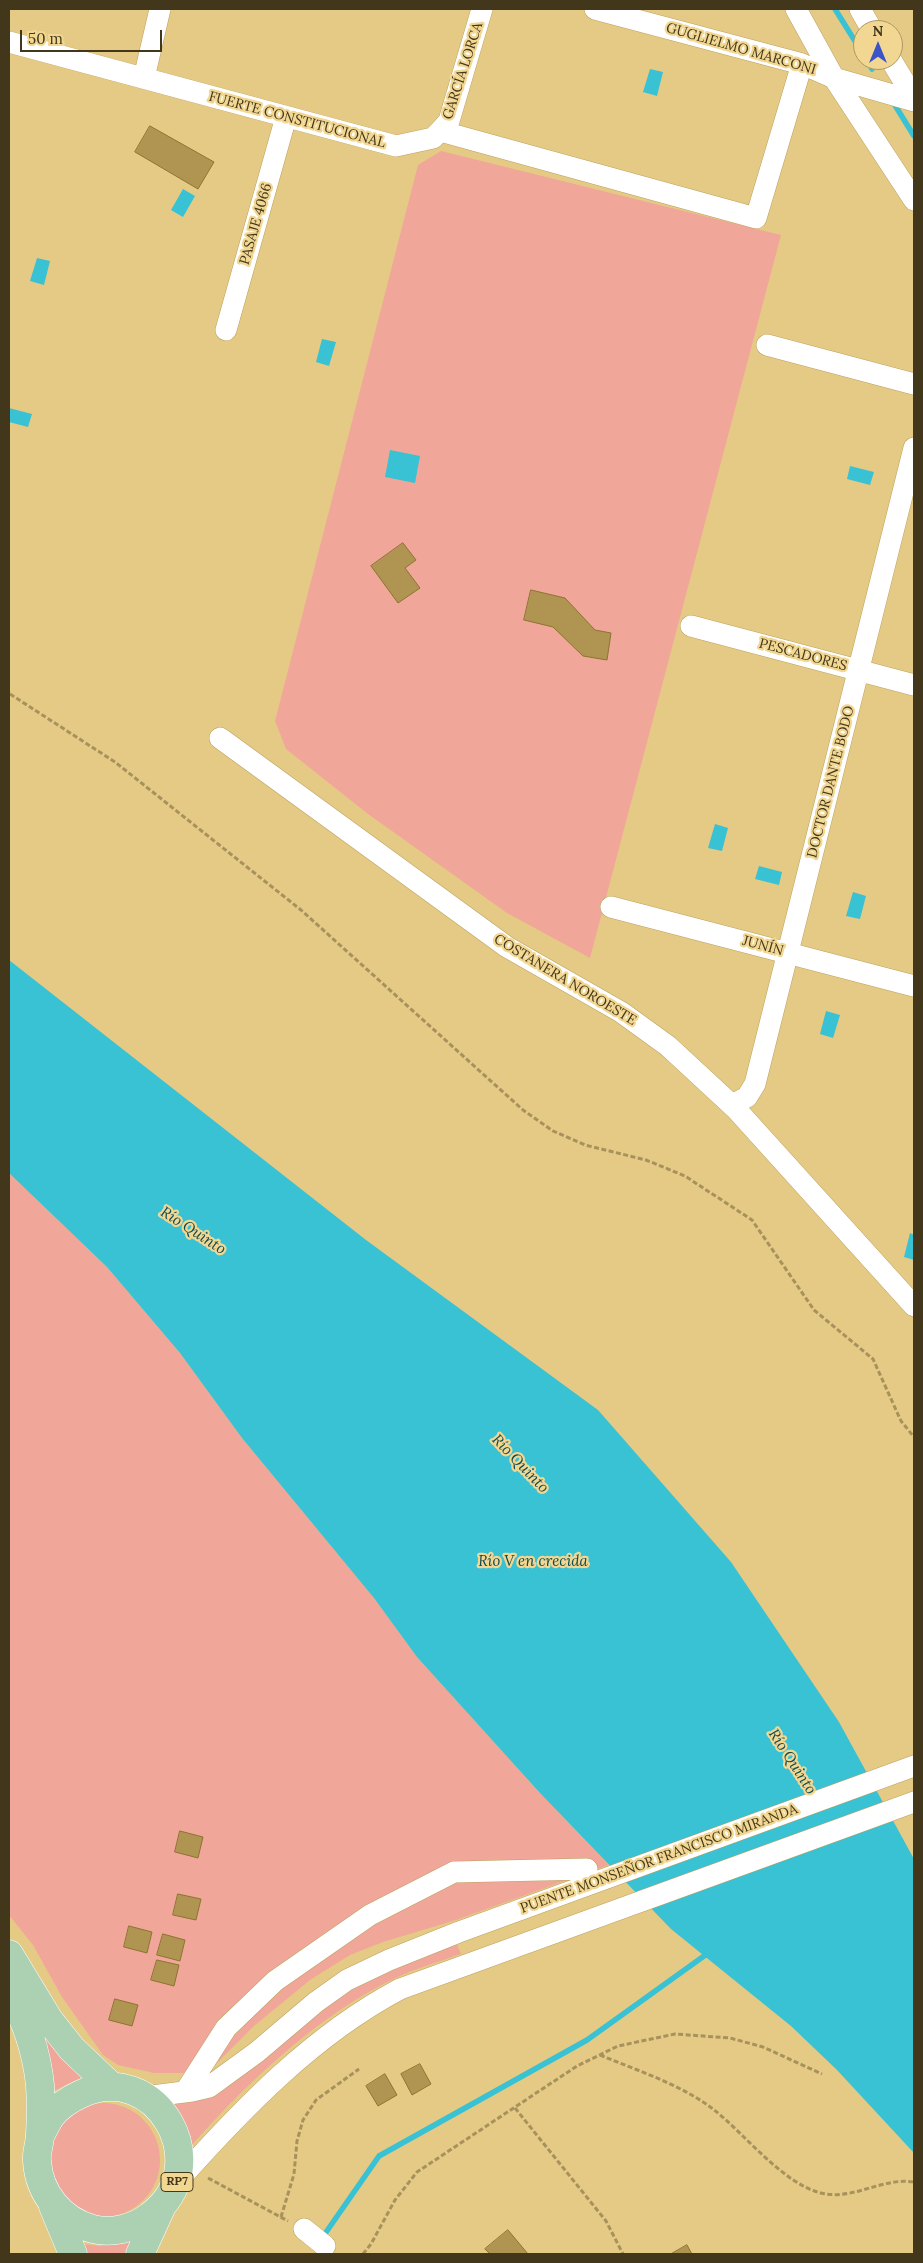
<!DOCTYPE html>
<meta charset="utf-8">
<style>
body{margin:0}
#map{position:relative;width:923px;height:2263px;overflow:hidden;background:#e5ca85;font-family:Lora,serif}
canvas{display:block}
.frame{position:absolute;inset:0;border:10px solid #42371b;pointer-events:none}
.north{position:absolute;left:853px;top:20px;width:50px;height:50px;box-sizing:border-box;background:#f2d792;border:1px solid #ac9762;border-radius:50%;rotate:0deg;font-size:14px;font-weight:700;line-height:20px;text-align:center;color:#42371b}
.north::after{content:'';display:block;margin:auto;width:18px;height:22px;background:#3b55c8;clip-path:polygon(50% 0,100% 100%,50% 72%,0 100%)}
.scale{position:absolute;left:20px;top:30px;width:142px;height:22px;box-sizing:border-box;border:2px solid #42371b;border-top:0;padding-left:6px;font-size:15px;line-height:18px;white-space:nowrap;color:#42371b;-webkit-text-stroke:4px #f2d792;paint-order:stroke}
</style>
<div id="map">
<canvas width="923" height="2263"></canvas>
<div class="frame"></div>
<div class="north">N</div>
<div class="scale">50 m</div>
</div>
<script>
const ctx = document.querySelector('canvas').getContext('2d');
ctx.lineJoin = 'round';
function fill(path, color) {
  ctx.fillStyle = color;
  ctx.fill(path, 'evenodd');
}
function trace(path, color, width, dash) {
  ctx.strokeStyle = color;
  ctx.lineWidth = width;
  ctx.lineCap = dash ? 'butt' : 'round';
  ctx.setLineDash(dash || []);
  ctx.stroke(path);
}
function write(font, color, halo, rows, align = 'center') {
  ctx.font = font + ' Lora,serif';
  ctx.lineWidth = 4.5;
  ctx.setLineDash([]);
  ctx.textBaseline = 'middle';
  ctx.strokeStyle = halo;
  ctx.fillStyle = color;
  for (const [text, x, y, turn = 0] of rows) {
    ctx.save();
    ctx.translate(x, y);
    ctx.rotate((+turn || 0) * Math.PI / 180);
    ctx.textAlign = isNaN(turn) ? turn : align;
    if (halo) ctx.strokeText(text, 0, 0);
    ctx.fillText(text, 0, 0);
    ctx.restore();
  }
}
fill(new Path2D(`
 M 441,151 L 781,235 L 590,958 L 507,913 L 368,814 L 286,749 L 275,721 L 418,165 Z
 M 9,1173 L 107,1267 L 180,1353 L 242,1438 L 374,1598 L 417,1657 L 540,1793 L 609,1865 L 456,1920 L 383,1942 L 350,1955 L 310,1980 L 254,2026 L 218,2062 L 186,2073 L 154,2073 L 118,2065 L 103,2055 L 62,1997 L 33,1945 L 9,1915 Z
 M 456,1942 L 461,1954 C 441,1961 420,1967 400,1976 C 319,2013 243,2086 185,2153 L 163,2102 L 211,2090 L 367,1976 Z
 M 15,1979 L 87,2075 L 43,2096 Z
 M46 2160a57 57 0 1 1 114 0a57 57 0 1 1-114 0Z
 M 133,2240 L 127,2254 L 78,2254 L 74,2243 L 100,2246 Z`), '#f1a69a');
fill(new Path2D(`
 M 650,69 L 663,72 L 657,96 L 643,92 Z
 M 183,189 L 195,196 L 183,217 L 171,210 Z
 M 37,258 L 50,261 L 44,285 L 30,281 Z
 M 322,339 L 336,342 L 329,366 L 316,362 Z
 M 9,408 L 32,414 L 28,427 L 9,422 Z
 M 390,450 L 420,456 L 415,483 L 385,477 Z
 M 850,466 L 874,472 L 870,485 L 847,479 Z
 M 715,824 L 728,828 L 722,851 L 708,848 Z
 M 759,866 L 782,872 L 779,885 L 755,879 Z
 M 853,892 L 866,896 L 860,919 L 846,916 Z
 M 9,960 L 366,1240 L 598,1410 L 731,1562 L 839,1722 L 914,1859 L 914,2153 L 837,2070 L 791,2026 L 671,1929 L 540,1793 L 417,1657 L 374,1598 L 242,1438 L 180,1353 L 107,1267 L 9,1173 Z
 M 826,1011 L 840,1015 L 833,1038 L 820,1034 Z
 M 910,1233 L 914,1235 L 914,1260 L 904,1257 Z`), '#39c1d4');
trace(new Path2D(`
 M 835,9 L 863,54
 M 867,60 L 872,69
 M 893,102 L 914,136
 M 322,2238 L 379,2156 L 587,2040 L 704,1956 L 710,1954`), '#39c1d4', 5.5);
const building = new Path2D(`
 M 150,126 L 214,162 L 198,189 L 135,152 Z
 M 403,543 L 416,560 L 405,568 L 420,588 L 398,603 L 371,566 Z
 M 531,590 L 565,598 L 595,630 L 611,633 L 607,660 L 583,656 L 553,627 L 524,620 Z
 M 180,1831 L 203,1837 L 198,1858 L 175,1852 Z
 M 178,1894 L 201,1899 L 196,1920 L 173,1915 Z
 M 129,1926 L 152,1932 L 147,1953 L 124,1947 Z
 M 163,1934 L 185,1940 L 180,1961 L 157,1955 Z
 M 157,1960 L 179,1965 L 174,1986 L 151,1980 Z
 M 115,1999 L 138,2005 L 132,2026 L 109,2020 Z
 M 420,2064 L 431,2084 L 412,2095 L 401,2074 Z
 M 385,2074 L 397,2095 L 378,2106 L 366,2086 Z
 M 508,2230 L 528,2254 L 490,2254 L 485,2249 Z
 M 687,2245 L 692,2254 L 671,2254 Z`);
fill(building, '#af9551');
trace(building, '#8d7430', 1);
const minor = new Path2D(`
 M 595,9 L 802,64 L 834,78 L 914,101
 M 796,9 L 834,78 L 914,200
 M 860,9 L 872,30
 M 9,42 L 396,146 L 433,138 L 440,131 L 756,218 L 802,64
 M 891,60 L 914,98
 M 144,78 L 160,9
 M 440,131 L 449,121 L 482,9
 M 226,330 L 286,117
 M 767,345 L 914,384
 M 691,626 L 914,685
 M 220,738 L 507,947 L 621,1012 L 668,1046 L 736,1109 L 914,1306
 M 611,907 L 914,986
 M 732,1105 L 747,1097 L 755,1084 L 914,448
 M 185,2092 L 226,2028 L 275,1981 L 370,1915 L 454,1872 L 587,1869
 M 144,2097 L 192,2091 L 209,2087 L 257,2052 L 316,2002 L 347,1980 L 389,1960 L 459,1932 L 914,1766
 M 177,2182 C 242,2109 313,2035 400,1989 L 914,1802
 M 304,2229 L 325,2246`);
const major = new Path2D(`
 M 9,1954 L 49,2020 L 72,2049 L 112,2087
 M 9,1992 C 26,2018 37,2054 40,2085 C 41,2101 41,2119 40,2135 C 40,2143 36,2152 37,2161 C 39,2193 61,2221 93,2229 C 112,2234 135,2228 150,2216 C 218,2166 156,2058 81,2094 C 70,2099 59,2106 51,2116 C 47,2122 44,2129 40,2136
 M 53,2206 L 73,2254
 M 140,2254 L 161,2208`);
trace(minor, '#bca25e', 22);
trace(major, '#fff', 29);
trace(new Path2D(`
 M 10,694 L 115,762 L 301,910 L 523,1110 L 553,1131 L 585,1145 L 646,1160 L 685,1176 L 752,1220 L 814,1310 L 873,1359 L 901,1421 L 914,1437
 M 600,2055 C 638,2071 680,2084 713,2109 C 744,2133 783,2184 821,2193 C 853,2201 882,2177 914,2182
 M 515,2108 L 606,2221 L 623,2254
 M 208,2178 L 288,2221
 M 281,2217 L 294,2174 L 297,2141 L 303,2120 L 316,2100 L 359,2069
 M 363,2254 L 371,2244 L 395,2200 L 417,2172 L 577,2066 L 618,2046 L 675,2034 L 730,2038 L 763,2047 L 822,2074`), '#a7925d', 3, [5, 2.5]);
trace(minor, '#fff', 21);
trace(major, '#abd0b2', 28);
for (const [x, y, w] of [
 [177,2182,32]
]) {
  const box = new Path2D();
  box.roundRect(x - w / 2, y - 9.5, w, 19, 4);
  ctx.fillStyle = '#f2d792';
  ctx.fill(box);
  trace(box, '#42371b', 1);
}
write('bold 12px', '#42371b', null, [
 ["RP7",177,2182]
]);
write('14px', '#42371b', '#f2d792', [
 ["GUGLIELMO MARCONI",741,49,16],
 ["GARCÍA LORCA",463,71,-72],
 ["FUERTE CONSTITUCIONAL",297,120,15],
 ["PASAJE 4066",256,224,-74],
 ["PESCADORES",803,655,15],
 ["DOCTOR DANTE BODO",831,782,-76],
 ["JUNÍN",763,946,15],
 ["COSTANERA NOROESTE",565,980,31],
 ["PUENTE MONSEÑOR FRANCISCO MIRANDA",659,1859,-20]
]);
write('italic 15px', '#0f4951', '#f2d792', [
 ["Río Quinto",193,1231,33],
 ["Río Quinto",520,1464,46],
 ["Río V en crecida",533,1562],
 ["Río Quinto",792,1762,57]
]);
</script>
